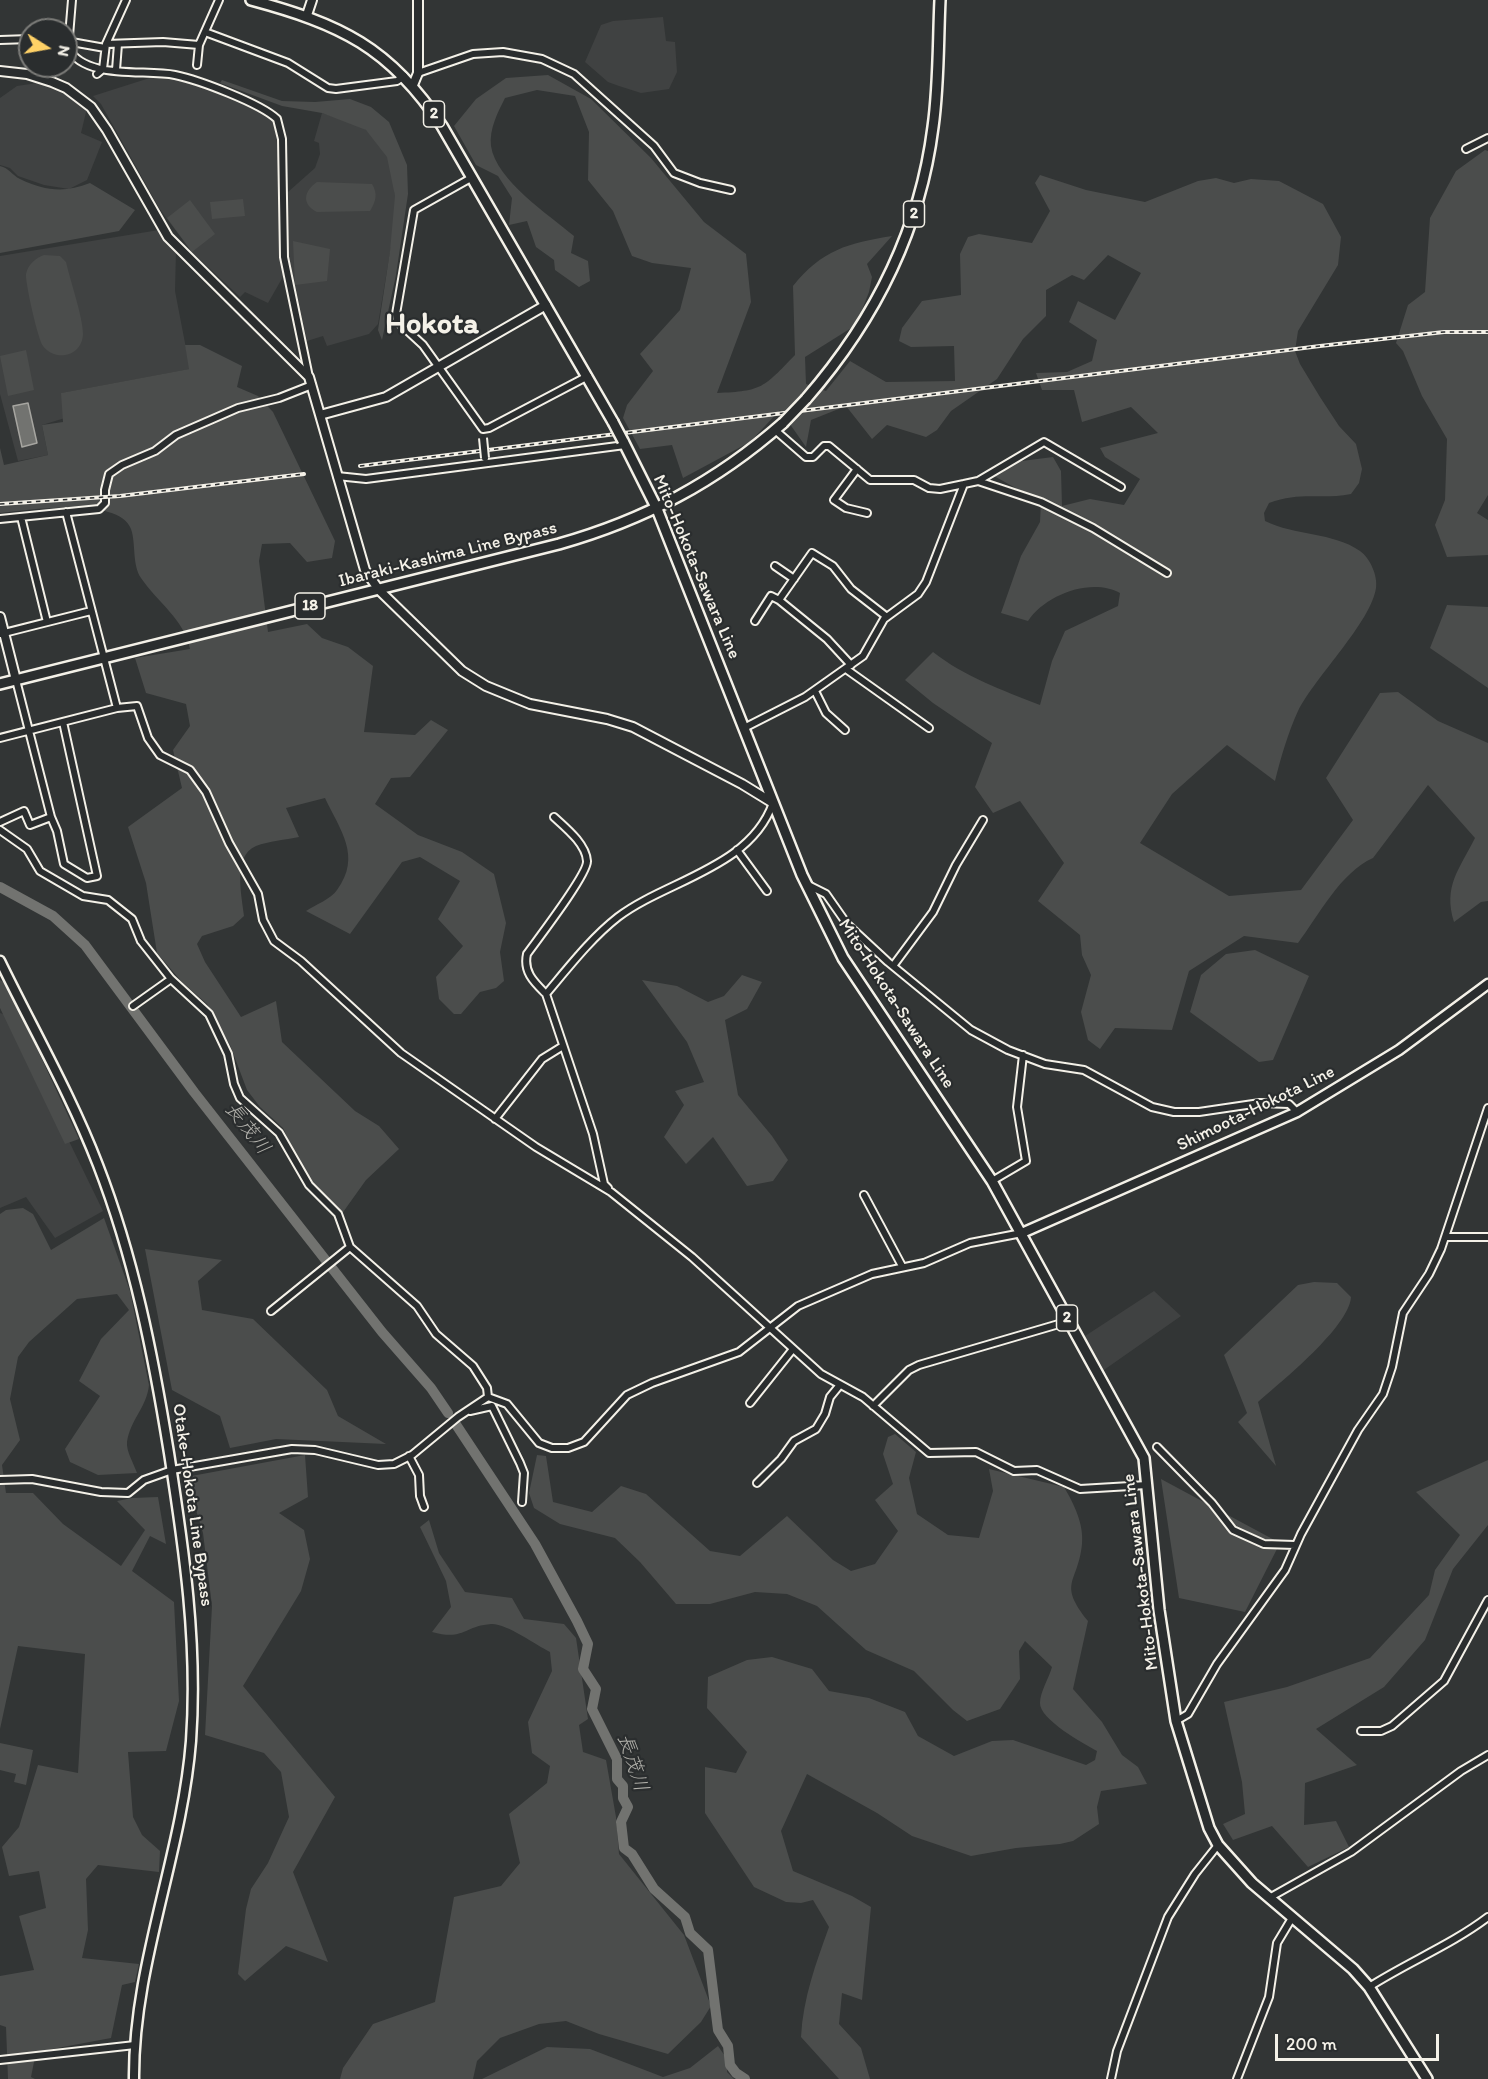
<!DOCTYPE html>
<meta charset="utf-8">
<style>
body{margin:0}
#map{position:relative;width:1488px;height:2079px;overflow:hidden;background:#323535;font-family:Itim,sans-serif}
canvas{display:block}
.north{position:absolute;left:18px;top:18px;width:60px;height:60px;box-sizing:border-box;background:#2a2d2e;border:2px solid #7b7b78;border-radius:50%;rotate:101deg;font-size:16px;font-weight:700;line-height:24px;text-align:center;color:#f4f1e8}
.north::after{content:'';display:block;margin:auto;width:21px;height:27px;background:#ffd166;clip-path:polygon(50% 0,100% 100%,50% 72%,0 100%)}
.scale{position:absolute;left:1275px;top:2034px;width:164px;height:27px;box-sizing:border-box;border:3px solid #f4f1e8;border-top:0;padding-left:8px;font-size:18px;line-height:21px;white-space:nowrap;color:#f4f1e8;-webkit-text-stroke:4px #2a2d2e;paint-order:stroke}
</style>
<div id="map">
<canvas width="1488" height="2079"></canvas>
<div class="north">N</div>
<div class="scale">200 m</div>
</div>
<script>
const ctx = document.querySelector('canvas').getContext('2d');
ctx.lineJoin = 'round';
function fill(path, color) {
  ctx.fillStyle = color;
  ctx.fill(path, 'evenodd');
}
function trace(path, color, width, dash) {
  ctx.strokeStyle = color;
  ctx.lineWidth = width;
  ctx.lineCap = dash ? 'butt' : 'round';
  ctx.setLineDash(dash || []);
  ctx.stroke(path);
}
function write(font, color, halo, rows, align = 'center') {
  ctx.font = font + ' Itim,"Klee One",sans-serif';
  ctx.lineWidth = 4.5;
  ctx.setLineDash([]);
  ctx.textBaseline = 'middle';
  ctx.strokeStyle = halo;
  ctx.fillStyle = color;
  for (const [text, x, y, turn = 0] of rows) {
    ctx.save();
    ctx.translate(x, y);
    ctx.rotate((+turn || 0) * Math.PI / 180);
    ctx.textAlign = isNaN(turn) ? turn : align;
    if (halo) ctx.strokeText(text, 0, 0);
    ctx.fillText(text, 0, 0);
    ctx.restore();
  }
}
fill(new Path2D(`
 M 663,17 L 666,41 L 675,42 L 677,72 L 669,89 L 641,93 L 619,86 L 608,82 L 585,62 L 601,25 L 613,21 Z
 M 159,75 L 181,79 L 249,105 L 275,123 L 281,184 L 284,275 L 268,303 L 245,292 L 240,297 L 192,252 L 159,208 L 101,104 L 93,96 Z
 M 44,82 L 66,92 L 87,108 L 81,133 L 102,142 L 87,180 L 69,189 L 44,185 L 18,176 L 10,168 L 0,165 L 0,98 L 17,86 Z
 M 322,113 L 359,125 L 375,136 L 386,151 L 392,171 L 397,211 L 378,324 L 369,334 L 327,346 L 323,336 L 307,341 L 289,257 L 288,192 L 315,168 L 320,154 L 319,143 L 314,141 Z
 M 159,230 L 176,251 L 175,291 L 190,369 L 62,393 L 65,418 L 42,425 L 48,455 L 18,461 L 0,394 L 0,256 Z
 M 0,1013 L 8,1016 L 103,1211 L 55,1238 L 26,1197 L 0,1208 Z
 M 1154,1291 L 1181,1316 L 1101,1372 L 1082,1338 Z`), '#404242');
fill(new Path2D(`
 M 548,75 L 591,99 L 651,158 L 704,222 L 746,254 L 751,302 L 717,393 C 763,391 763,388 795,355 L 793,286 C 822,250 848,243 892,236 L 867,264 L 872,277 L 869,292 L 856,325 L 805,357 L 806,384 L 826,391 L 850,361 L 886,382 L 955,381 L 954,346 L 911,347 L 899,341 L 902,328 L 922,301 L 961,295 L 960,254 L 968,237 L 979,234 L 1032,243 L 1050,211 L 1035,183 L 1040,175 L 1086,190 L 1145,202 L 1198,181 L 1216,178 L 1234,183 L 1251,179 L 1279,181 L 1323,204 L 1341,237 L 1338,265 L 1298,331 L 1295,351 L 1300,364 L 1320,397 L 1339,426 L 1356,444 L 1362,469 L 1359,483 L 1351,494 C 1320,500 1301,491 1269,503 L 1264,513 L 1265,521 C 1295,536 1333,532 1360,551 C 1370,558 1378,576 1376,588 C 1371,622 1316,676 1298,711 C 1288,733 1281,757 1275,781 L 1227,745 L 1172,794 L 1140,843 L 1229,896 L 1301,890 L 1353,820 L 1326,778 L 1380,693 L 1398,692 L 1438,721 L 1488,743 L 1488,901 L 1481,902 L 1454,922 C 1443,886 1459,870 1475,838 L 1428,785 L 1373,858 C 1340,873 1319,915 1298,943 L 1244,936 L 1189,971 L 1172,1030 L 1115,1028 L 1100,1049 L 1088,1040 L 1081,1012 L 1091,975 L 1082,955 L 1080,935 L 1038,901 L 1064,863 L 1020,801 L 993,813 L 975,787 L 992,743 L 933,703 L 905,680 L 933,652 C 965,677 1002,690 1040,705 L 1052,661 L 1065,631 L 1118,606 L 1120,593 C 1091,577 1045,595 1028,621 L 1001,613 L 1021,556 L 1040,522 L 1041,502 L 994,476 L 1014,462 L 1053,457 L 1061,471 L 1062,506 L 1090,499 L 1124,505 L 1140,479 L 1105,457 L 1100,448 L 1158,433 L 1131,407 L 1082,422 L 1074,390 L 1042,390 L 1036,373 L 1067,372 L 1092,361 L 1097,340 L 1069,322 L 1078,301 L 1115,320 L 1141,273 L 1108,255 L 1084,280 L 1072,275 L 1046,290 L 1046,316 L 1023,339 L 997,379 L 951,411 L 937,430 L 926,437 L 887,425 L 872,439 L 846,406 L 811,420 L 806,447 L 780,410 L 750,442 L 683,478 L 672,445 L 640,449 L 623,418 L 627,405 L 653,371 L 640,354 L 680,310 L 691,268 L 652,263 L 632,256 L 613,211 L 588,180 L 589,132 L 575,96 L 537,90 L 505,98 C 498,112 489,129 491,146 C 496,180 549,215 574,236 L 571,253 L 588,261 L 590,281 L 579,287 L 555,270 L 554,260 L 536,247 L 527,221 L 509,225 L 512,198 L 498,176 L 476,165 L 454,126 L 476,99 L 506,78 Z
 M 222,80 L 282,101 L 315,102 L 350,99 L 371,107 L 389,122 L 407,165 L 408,194 L 396,275 L 382,340 L 378,330 L 390,251 L 395,196 L 387,157 L 366,130 L 322,113 L 282,106 L 220,83 Z
 M 1485,150 L 1488,151 L 1488,495 L 1477,513 L 1488,520 L 1488,555 L 1447,557 L 1435,525 L 1445,500 L 1447,439 L 1422,396 L 1403,351 L 1396,343 L 1408,305 L 1425,292 L 1430,218 L 1456,171 Z
 M 0,166 C 9,168 12,175 20,179 C 45,191 65,193 90,183 L 135,210 L 119,231 L 0,253 Z
 M 317,182 L 372,184 C 378,194 376,201 370,211 L 317,212 C 301,204 304,191 317,182 Z
 M 243,199 L 245,216 L 212,219 L 210,202 Z
 M 190,200 L 215,234 L 192,252 L 167,218 Z
 M 293,241 L 330,249 L 327,281 L 295,285 Z
 M 44,255 L 60,256 L 66,262 C 70,280 83,317 83,334 C 82,357 55,362 43,346 C 38,340 25,282 26,274 C 28,264 36,258 44,255 Z
 M 185,345 L 200,345 L 242,366 L 237,387 L 258,396 L 273,412 L 335,541 L 332,558 L 307,562 L 290,543 L 262,544 L 259,561 L 268,632 L 307,624 L 322,638 L 348,647 L 373,666 L 364,732 L 415,735 L 431,720 L 448,730 L 410,777 L 391,778 L 375,804 L 418,835 L 462,852 L 494,874 L 506,923 L 500,952 L 504,981 L 496,988 L 480,992 L 461,1014 L 454,1014 L 439,999 L 436,977 L 463,946 L 438,919 L 460,881 L 420,857 L 402,862 L 350,934 L 306,911 C 315,905 331,899 337,890 C 362,856 340,830 325,798 L 286,808 L 299,837 C 285,840 269,841 256,846 C 232,856 242,896 244,916 L 233,926 L 202,936 L 197,944 L 205,962 L 241,1017 L 276,1001 L 282,1042 L 355,1111 L 379,1126 L 399,1149 L 366,1180 L 341,1215 L 332,1201 L 322,1196 L 297,1159 L 283,1128 L 260,1107 L 247,1090 L 230,1045 L 207,1004 L 182,982 L 157,953 L 146,883 L 128,827 L 182,788 L 173,750 L 190,726 L 186,704 L 146,693 L 135,658 L 190,649 C 184,619 158,603 141,578 C 132,565 136,543 131,529 C 119,496 27,510 0,513 L 0,448 L 4,465 L 48,455 L 42,425 L 63,422 L 61,393 L 189,369 Z
 M 26,350 L 34,390 L 8,396 L 0,356 Z
 M 1447,605 L 1488,607 L 1488,688 L 1430,648 Z
 M 1255,950 L 1309,976 L 1273,1060 L 1259,1062 L 1190,1012 L 1201,975 L 1226,954 Z
 M 742,975 L 762,982 L 747,1009 L 725,1020 L 738,1095 L 772,1136 L 788,1160 L 773,1181 L 747,1186 L 713,1137 L 686,1164 L 664,1137 L 684,1105 L 675,1091 L 704,1082 L 687,1042 L 642,980 L 677,986 L 708,1002 L 724,996 Z
 M 0,980 L 7,984 L 79,1139 L 65,1144 L 0,1008 Z
 M 23,1208 L 33,1214 L 51,1250 L 104,1218 L 130,1291 L 149,1385 C 147,1407 130,1420 127,1442 C 126,1451 134,1464 137,1473 L 98,1475 L 70,1462 L 65,1449 L 100,1396 L 79,1381 L 101,1339 L 129,1310 L 117,1294 L 77,1299 L 29,1342 L 18,1357 L 10,1399 L 20,1440 L 2,1465 L 6,1493 L 33,1493 L 63,1524 L 121,1566 L 145,1530 L 117,1501 L 132,1498 L 158,1497 L 166,1544 L 150,1536 L 132,1571 L 174,1602 L 179,1701 L 166,1751 L 128,1752 L 133,1817 L 142,1835 L 160,1851 L 159,1872 L 98,1865 L 86,1879 L 88,1930 L 82,1958 L 139,1964 L 135,1982 L 122,1985 L 111,2038 L 36,2052 L 31,2077 L 35,2079 L 8,2079 L 6,2027 L 0,2025 L 0,1976 L 34,1970 L 19,1916 L 46,1908 L 39,1871 L 9,1876 L 2,1847 L 19,1827 L 38,1765 L 78,1773 L 85,1654 L 18,1646 L 0,1729 L 0,1214 L 6,1210 Z
 M 145,1249 L 222,1260 L 198,1281 L 202,1310 L 253,1319 L 327,1390 L 338,1416 L 386,1444 L 276,1439 L 230,1448 L 220,1416 L 172,1390 Z
 M 1314,1282 L 1337,1283 L 1351,1297 C 1349,1327 1282,1381 1258,1402 L 1276,1466 L 1238,1422 L 1247,1413 L 1224,1355 L 1298,1285 Z
 M 895,1434 L 916,1452 L 909,1478 L 917,1514 L 948,1535 L 979,1538 L 993,1491 L 989,1469 L 1064,1487 C 1074,1504 1084,1524 1082,1544 C 1078,1584 1057,1582 1088,1621 L 1073,1689 L 1102,1722 L 1122,1755 L 1138,1767 L 1147,1784 L 1101,1791 L 1097,1807 L 1099,1824 L 1073,1841 L 1060,1844 L 1016,1848 L 971,1856 L 912,1836 L 877,1813 L 807,1774 L 781,1831 L 793,1871 L 852,1896 L 871,1907 L 862,2000 L 842,1993 L 839,2024 L 861,2048 L 870,2079 L 839,2079 L 801,2037 C 803,1998 816,1963 829,1927 L 813,1900 L 801,1903 L 786,1902 L 754,1887 L 705,1813 L 705,1767 L 736,1773 L 747,1752 L 707,1708 L 708,1677 L 747,1660 L 772,1657 L 812,1669 L 829,1691 L 869,1698 L 905,1712 L 918,1736 L 954,1756 L 992,1741 L 1013,1740 L 1086,1765 L 1095,1760 L 1097,1751 C 1084,1744 1039,1719 1040,1703 C 1040,1692 1049,1678 1052,1667 L 1025,1641 L 1019,1651 L 1020,1679 L 1000,1709 L 967,1721 L 953,1710 L 914,1671 L 866,1650 L 817,1606 L 787,1594 L 755,1592 L 710,1604 L 676,1604 L 640,1562 L 615,1538 L 560,1524 L 534,1508 L 529,1493 L 537,1455 L 546,1456 L 553,1502 L 592,1512 L 621,1486 L 646,1494 L 710,1551 L 740,1556 L 787,1516 L 833,1560 L 851,1571 L 875,1564 L 898,1531 L 875,1500 L 893,1484 L 883,1454 L 888,1437 Z
 M 305,1455 L 308,1497 L 279,1513 L 304,1530 L 310,1559 L 301,1591 L 243,1686 L 335,1797 L 293,1872 L 328,1962 L 286,1946 L 245,1981 L 238,1974 L 246,1909 L 251,1889 L 268,1863 L 289,1817 L 281,1772 L 264,1753 L 205,1735 L 212,1606 L 203,1533 L 186,1477 Z
 M 1488,1460 L 1488,1525 L 1453,1569 L 1425,1640 L 1384,1687 L 1316,1729 L 1357,1765 L 1305,1783 L 1304,1825 L 1336,1821 L 1349,1847 L 1308,1867 L 1272,1826 L 1233,1840 L 1223,1824 L 1245,1814 L 1242,1782 L 1224,1702 L 1287,1687 L 1370,1658 L 1429,1595 L 1435,1570 L 1460,1535 L 1416,1492 Z
 M 1161,1479 L 1280,1543 L 1245,1612 L 1179,1598 Z
 M 429,1520 L 439,1553 L 465,1592 L 512,1598 L 524,1619 L 564,1624 L 576,1638 L 588,1719 L 579,1725 L 583,1752 L 606,1760 L 616,1817 L 619,1854 L 684,1935 L 711,2006 L 701,2022 L 668,2054 L 599,2034 L 566,2021 L 539,2024 L 500,2038 L 477,2061 L 473,2079 L 340,2079 L 343,2068 L 373,2024 L 435,2002 L 454,1897 L 501,1886 L 520,1863 L 509,1814 L 547,1783 L 550,1766 L 532,1753 L 528,1722 L 552,1671 L 550,1652 C 536,1645 506,1623 491,1624 C 464,1626 464,1641 432,1632 L 451,1607 L 446,1581 L 420,1527 Z
 M 0,1743 L 33,1750 L 26,1785 L 14,1782 L 16,1774 L 0,1770 Z
 M 718,2046 L 727,2059 L 727,2072 L 734,2079 L 482,2079 L 547,2047 L 590,2049 L 663,2077 L 690,2068 Z`), '#4b4d4c');
const water = new Path2D(`
 M 28,403 L 37,443 L 22,447 L 13,406 Z`);
fill(water, '#727370');
trace(water, '#a6a5a0', 1.5);
trace(new Path2D(`
 M 0,887 L 53,916 L 85,945 L 194,1092 L 382,1332 L 431,1388 L 448,1413
 M 455,1423 L 535,1544 L 577,1621 L 588,1644 L 583,1669 L 596,1689 L 592,1709 L 617,1759 L 617,1779 L 623,1786 L 623,1798 L 628,1807 L 621,1822 L 624,1848 L 632,1854 L 654,1889 L 685,1917 L 690,1933 L 708,1950 L 718,2030 L 728,2046 L 730,2065 L 736,2073 L 745,2079`), '#727370', 10);
const minor = new Path2D(`
 M 72,0 L 68,48 C 85,80 144,69 175,75 C 199,80 260,103 277,119 L 282,139 L 284,257 L 309,377
 M 205,32 L 288,63 L 328,88 L 336,89 L 397,81 L 404,76
 M 0,40 L 30,39
 M 66,41 L 105,48
 M 106,44 L 163,42 L 199,45 L 219,0
 M 197,65 L 199,45
 M 116,70 L 118,44
 M 418,73 L 473,54 L 503,52 L 542,59 L 574,74 L 654,146 L 674,173 L 700,183 L 731,190
 M 97,74 L 103,69 L 106,44 L 126,0
 M 1466,149 L 1488,138
 M 471,178 L 414,210 L 396,314 L 397,321 L 423,345 L 483,429 L 489,428 L 588,376
 M 775,430 L 806,457 L 813,457 L 824,446 L 829,446 L 870,480 L 914,480 L 929,488 L 940,489 L 964,484
 M 857,469 L 834,500 L 846,508 L 867,513
 M 337,476 L 366,479 L 625,445
 M 978,481 L 1044,442 L 1121,487
 M 21,517 L 47,622
 M 0,519 L 99,509 L 105,503 L 105,490 L 109,474 L 122,465 L 155,451 L 176,435 L 238,408 L 279,398 L 312,385
 M 775,566 L 794,579
 M 755,621 L 771,596 L 779,600
 M 0,634 L 91,611
 M 851,665 L 827,639 L 779,600 L 812,553 L 833,566 L 851,589 L 887,617
 M 846,669 L 929,728
 M 815,691 L 826,713 L 845,730
 M 117,708 L 137,706 L 148,738 L 160,755 L 190,770 L 206,792 L 229,843 L 258,894 L 263,920 L 274,941 L 301,961 L 401,1053 L 536,1147 L 611,1192 L 692,1257 L 821,1374 L 863,1397 L 929,1453 L 976,1452 L 1014,1471 L 1037,1470 L 1080,1489 L 1147,1485
 M 744,728 L 805,697 L 863,656 L 884,619 L 918,594 L 926,582 L 964,484 L 978,481 L 1041,502 L 1093,528 L 1167,573
 M 0,738 L 117,708 L 66,512
 M 51,817 L 57,831 L 64,864 L 87,878 L 97,876 L 63,722
 M 554,817 C 566,828 586,844 587,861 C 588,874 537,940 527,954 C 523,972 534,982 546,994 L 593,1134 L 604,1184 L 608,1188
 M 0,822 L 24,811 L 30,825 L 51,817 L 16,680
 M 0,830 L 27,849 L 40,871 L 83,896 L 108,900 L 132,919 L 141,941 L 171,979 L 209,1014 L 228,1054 L 234,1084 L 240,1098 L 279,1133 L 309,1185 L 338,1214 L 350,1247 L 417,1306 L 436,1334 L 473,1366 L 487,1388 L 488,1397
 M 737,850 L 767,891
 M 806,884 L 826,894 L 847,924 L 888,962 L 971,1030 L 1008,1050 L 1045,1064 L 1084,1070 L 1152,1107 L 1174,1112 L 1199,1112 L 1260,1103 L 1289,1104 L 1297,1112
 M 893,966 L 933,912 L 956,865 L 983,820
 M 546,994 C 568,968 591,938 618,917 C 667,880 750,868 773,803
 M 133,1006 L 171,979
 M 495,1119 L 542,1059 L 563,1046
 M 992,1181 L 1026,1161 L 1017,1107 L 1023,1055
 M 864,1195 L 902,1266
 M 1445,1237 L 1488,1237
 M 271,1311 L 350,1247
 M 750,1403 L 793,1349
 M 873,1406 L 909,1370 L 919,1365 L 1069,1321
 M 470,1411 L 492,1406 L 520,1463 L 524,1473 L 522,1502
 M 1157,1447 L 1212,1503 L 1233,1530 L 1264,1544 L 1295,1545
 M 409,1456 L 419,1475 L 420,1496 L 424,1507
 M 0,1480 L 32,1479 L 101,1492 L 128,1493 L 144,1480 L 172,1470 L 292,1449 L 315,1450 L 378,1465 L 394,1464 L 412,1455 L 458,1417 L 488,1397 L 507,1404 L 539,1443 L 552,1448 L 568,1448 L 584,1442 L 627,1395 L 652,1383 L 739,1352 L 798,1306 L 872,1274 L 924,1263 L 970,1243 L 1022,1233
 M 757,1483 L 781,1459 L 794,1441 L 816,1429 L 825,1414 L 830,1397 L 839,1386
 M 1176,1721 L 1188,1714 L 1217,1664 L 1285,1570 L 1301,1534 L 1358,1430 L 1383,1394 L 1392,1367 L 1403,1313 L 1429,1274 L 1441,1249 L 1488,1108
 M 1361,1731 L 1381,1731 L 1392,1726 L 1444,1681 L 1488,1600
 M 1269,1898 L 1351,1852 L 1461,1771 L 1488,1755
 M 1369,1987 C 1408,1962 1451,1945 1488,1917
 M 0,2060 L 135,2045
 M 1111,2079 L 1117,2051 L 1168,1917 L 1195,1874 L 1218,1845
 M 1237,2079 L 1269,1997 L 1277,1943 L 1292,1918`);
const tertiary = new Path2D(`
 M 307,15 L 312,0
 M 0,71 L 27,74 L 52,82 L 66,88 L 91,107 L 107,130 L 168,237 L 309,377 L 365,570 L 379,590 L 462,671 L 486,686 L 530,704 L 607,719 L 633,727 L 742,784 L 773,803
 M 413,85 L 418,73 L 418,0
 M 320,415 L 386,397 L 546,305
 M 0,617 L 16,680`);
const secondary = new Path2D(`
 M 0,961 C 33,1029 71,1095 98,1165 C 134,1258 153,1354 169,1453 C 184,1549 198,1644 191,1741 C 182,1855 133,1965 134,2079
 M 1022,1233 L 1297,1112 L 1399,1050 L 1488,984`);
const primary = new Path2D(`
 M 251,0 C 340,24 390,47 442,126 L 613,422
 M 806,399 C 874,321 920,230 933,127 C 939,85 938,42 940,0
 M 623,441 L 657,509 L 802,875 L 843,958 L 992,1181 L 1144,1458 L 1159,1610 L 1176,1721 L 1209,1828 L 1218,1845 L 1252,1883 L 1353,1969 L 1369,1987 L 1427,2079
 M 0,684 L 559,544 C 644,520 716,482 783,423`);
trace(minor, '#f4f1e8', 10);
trace(tertiary, '#f4f1e8', 12);
trace(secondary, '#f4f1e8', 13);
trace(primary, '#f4f1e8', 14);
trace(minor, '#2a2d2e', 6);
trace(tertiary, '#2a2d2e', 8);
trace(secondary, '#2a2d2e', 8);
trace(primary, '#2a2d2e', 9);
const rail = new Path2D(`
 M 360,466 L 1320,346 L 1444,332 L 1488,332
 M 0,504 L 120,496 L 304,474`);
trace(rail, '#f4f1e8', 4);
trace(rail, '#2a2d2e', 1.5, [4.5]);
const minorBridge = new Path2D(`
 M 483,438 L 485,458`);
const primaryBridge = new Path2D(`
 M 613,422 L 623,441
 M 783,423 L 806,399`);
trace(minorBridge, '#f4f1e8', 10, []);
trace(primaryBridge, '#f4f1e8', 14, []);
trace(minorBridge, '#2a2d2e', 6);
trace(primaryBridge, '#2a2d2e', 9);
for (const [x, y, w] of [
 [434,114,21],
 [914,214,21],
 [310,606,30],
 [1067,1318,21]
]) {
  const box = new Path2D();
  box.roundRect(x - w / 2, y - 13, w, 26, 4.5);
  ctx.fillStyle = '#2a2d2e';
  ctx.fill(box);
  trace(box, '#f4f1e8', 1.5);
}
write('bold 16px', '#f4f1e8', null, [
 ["2",434,114],
 ["2",914,214],
 ["18",310,606],
 ["2",1067,1318]
]);
write('18px', '#f4f1e8', '#2a2d2e', [
 ["Ibaraki-Kashima Line Bypass",448,555,-14],
 ["Mito-Hokota-Sawara Line",696,567,67],
 ["Mito-Hokota-Sawara Line",896,1004,57],
 ["Shimoota-Hokota Line",1256,1109,-26],
 ["Otake-Hokota Line Bypass",192,1505,82],
 ["Mito-Hokota-Sawara Line",1141,1572,-97]
]);
write('italic 20px', '#b3b2ac', '#2a2d2e', [
 ["長茂川",247,1129,52],
 ["長茂川",632,1763,72]
]);
write('bold 30px', '#f4f1e8', '#2a2d2e', [
 ["Hokota",432,325]
]);
</script>
